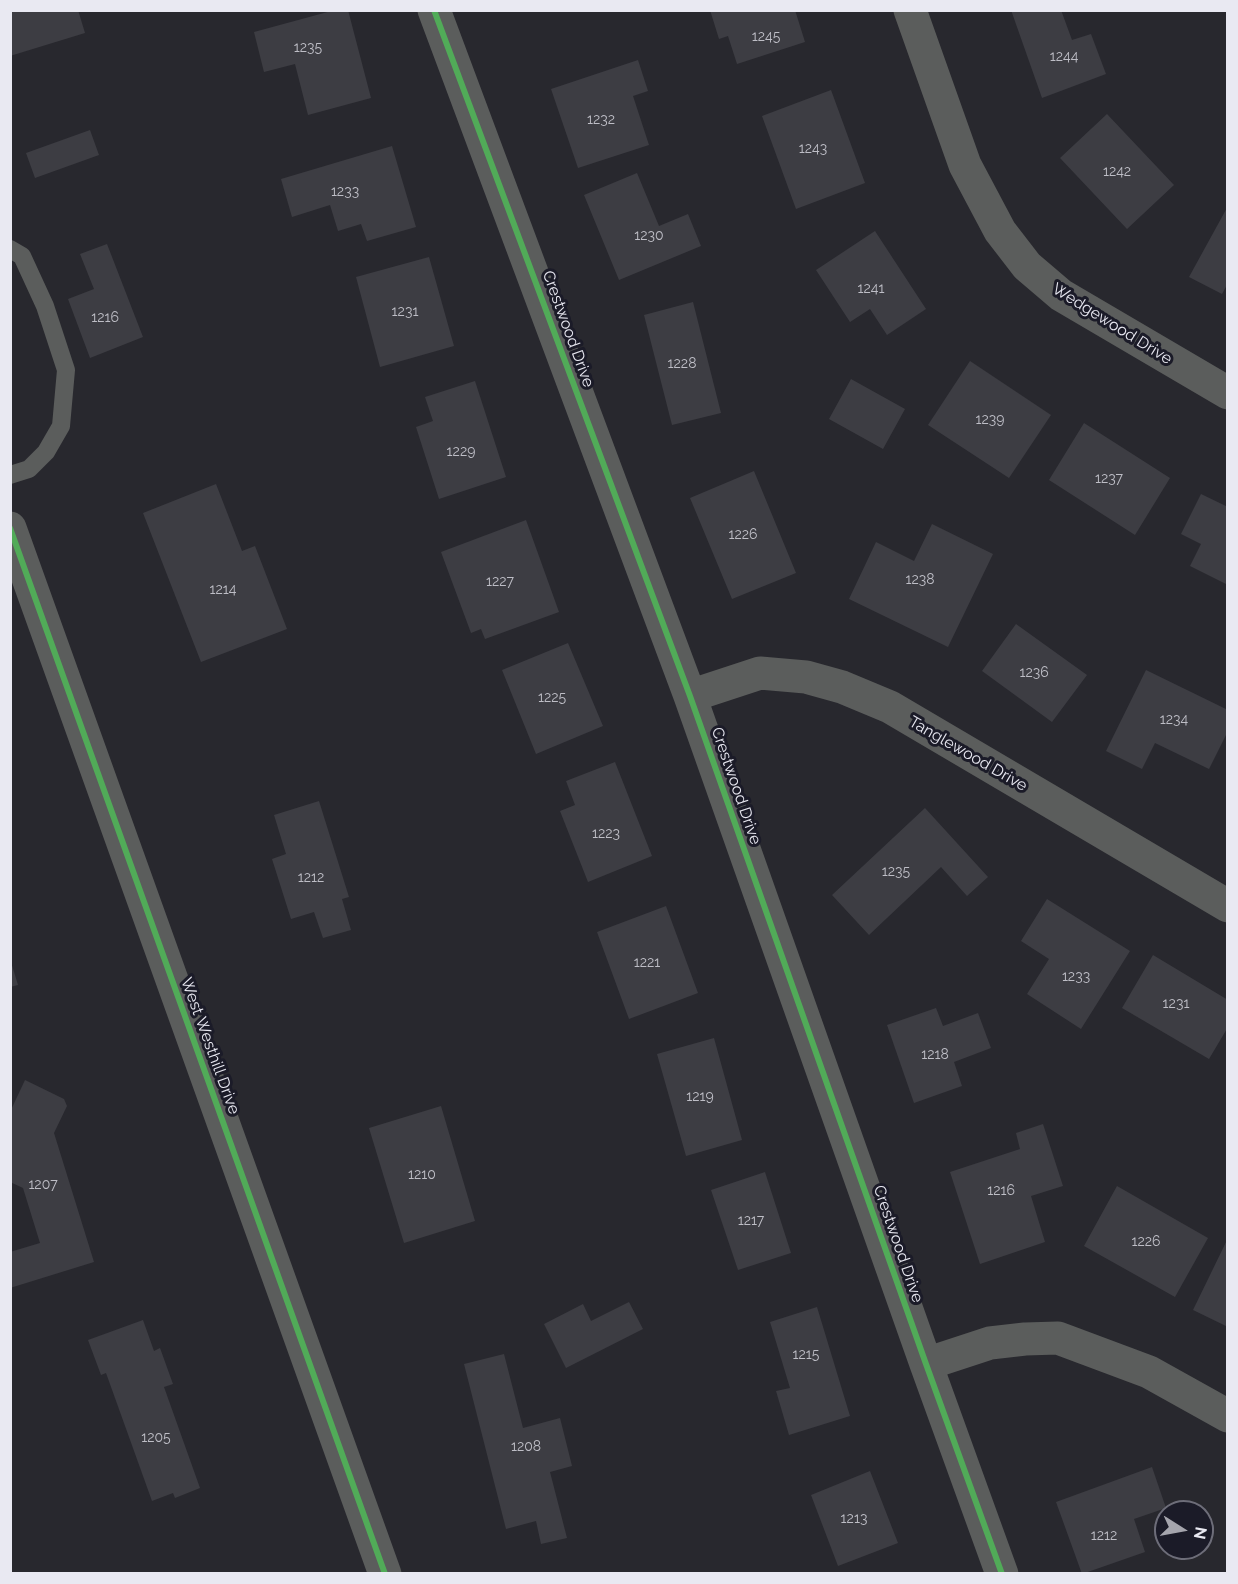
<!DOCTYPE html>
<style>
body{margin:0}
#map{position:relative;width:1238px;height:1584px;overflow:hidden;background:#28282e;font-family:Raleway,sans-serif}
canvas{display:block}
.frame{position:absolute;inset:0;border:12px solid #e9e9f2;pointer-events:none}
.north{position:absolute;left:1154px;top:1500px;width:60px;height:60px;box-sizing:border-box;background:#1b1b28;border:2px solid #6d6d79;border-radius:50%;rotate:101deg;font-size:16px;font-weight:700;line-height:24px;text-align:center;color:#e9e9f2}
.north::after{content:'';display:block;margin:auto;width:21px;height:27px;background:#a5a5ad;clip-path:polygon(50% 0,100% 100%,50% 72%,0 100%)}
</style>
<div id="map">
<canvas width="1238" height="1584"></canvas>
<div class="frame"></div>
<div class="north">N</div>
</div>
<script>
const ctx = document.querySelector('canvas').getContext('2d');
ctx.lineJoin = 'round';
function fill(path, color) {
  ctx.fillStyle = color;
  ctx.fill(path, 'evenodd');
}
function trace(path, color, width, dash) {
  ctx.strokeStyle = color;
  ctx.lineWidth = width;
  ctx.lineCap = dash ? 'butt' : 'round';
  ctx.setLineDash(dash || []);
  ctx.stroke(path);
}
function write(font, color, halo, rows, align = 'center') {
  ctx.font = font + ' Raleway,sans-serif';
  ctx.lineWidth = 6;
  ctx.setLineDash([]);
  ctx.textBaseline = 'middle';
  ctx.strokeStyle = halo;
  ctx.fillStyle = color;
  for (const [text, x, y, turn = 0] of rows) {
    ctx.save();
    ctx.translate(x, y);
    ctx.rotate((+turn || 0) * Math.PI / 180);
    ctx.textAlign = isNaN(turn) ? turn : align;
    if (halo) ctx.strokeText(text, 0, 0);
    ctx.fillText(text, 0, 0);
    ctx.restore();
  }
}
fill(new Path2D(`
 M 10,10 L 78,10 L 85,33 L 10,56 Z
 M 335,10 L 348,10 L 371,98 L 308,115 L 295,64 L 264,72 L 254,32 Z
 M 710,10 L 795,10 L 805,42 L 737,64 L 728,36 L 719,39 Z
 M 1011,10 L 1061,10 L 1072,40 L 1091,34 L 1106,74 L 1042,98 Z
 M 638,60 L 648,91 L 633,96 L 649,145 L 578,168 L 551,89 Z
 M 831,90 L 865,183 L 796,209 L 762,116 Z
 M 1107,114 L 1174,185 L 1127,229 L 1060,158 Z
 M 90,130 L 99,155 L 35,178 L 26,153 Z
 M 392,146 L 416,227 L 367,241 L 361,224 L 338,231 L 330,205 L 292,217 L 281,179 Z
 M 637,173 L 659,226 L 688,214 L 701,246 L 619,280 L 584,195 Z
 M 1228,206 L 1228,283 L 1222,294 L 1189,277 Z
 M 875,231 L 926,309 L 887,335 L 870,309 L 850,322 L 816,270 Z
 M 107,244 L 143,337 L 90,358 L 68,299 L 94,289 L 80,254 Z
 M 429,257 L 454,346 L 380,367 L 356,277 Z
 M 693,302 L 721,413 L 672,425 L 644,315 Z
 M 970,361 L 1051,415 L 1009,478 L 928,425 Z
 M 851,379 L 905,409 L 883,449 L 829,419 Z
 M 475,381 L 506,477 L 439,499 L 416,427 L 433,421 L 425,397 Z
 M 1084,423 L 1170,478 L 1135,535 L 1049,480 Z
 M 754,471 L 796,573 L 732,599 L 690,498 Z
 M 216,484 L 242,551 L 255,546 L 287,629 L 201,662 L 143,513 Z
 M 1201,494 L 1228,507 L 1228,585 L 1190,566 L 1201,544 L 1181,534 Z
 M 526,520 L 559,612 L 485,639 L 481,629 L 471,633 L 441,552 Z
 M 932,524 L 993,554 L 948,647 L 849,599 L 876,542 L 914,561 Z
 M 1016,624 L 1087,675 L 1052,722 L 982,671 Z
 M 568,643 L 603,726 L 536,754 L 502,670 Z
 M 1146,670 L 1228,710 L 1228,731 L 1209,769 L 1155,743 L 1142,769 L 1106,751 Z
 M 615,762 L 652,856 L 588,882 L 560,811 L 575,805 L 566,781 Z
 M 319,801 L 349,897 L 342,899 L 351,930 L 323,938 L 314,912 L 291,919 L 272,859 L 286,854 L 274,815 Z
 M 925,808 L 988,877 L 967,896 L 941,867 L 869,935 L 832,895 Z
 M 1047,899 L 1130,951 L 1081,1029 L 1027,994 L 1049,959 L 1021,941 Z
 M 666,906 L 698,993 L 629,1019 L 597,932 Z
 M 1153,955 L 1228,1000 L 1228,1027 L 1209,1059 L 1122,1008 Z
 M 11,962 L 18,985 L 10,987 L 10,963 Z
 M 936,1008 L 943,1026 L 978,1013 L 991,1048 L 954,1062 L 962,1086 L 914,1103 L 887,1025 Z
 M 714,1038 L 742,1140 L 686,1156 L 657,1054 Z
 M 25,1080 L 64,1099 L 67,1106 L 54,1133 L 94,1262 L 10,1288 L 10,1252 L 40,1243 L 23,1188 L 10,1182 L 10,1112 Z
 M 441,1106 L 475,1221 L 404,1243 L 369,1128 Z
 M 1043,1124 L 1063,1186 L 1031,1196 L 1045,1242 L 980,1264 L 950,1172 L 1020,1149 L 1016,1133 Z
 M 765,1172 L 791,1253 L 738,1270 L 711,1190 Z
 M 1117,1186 L 1208,1238 L 1175,1297 L 1084,1246 Z
 M 1228,1238 L 1228,1327 L 1193,1310 Z
 M 629,1302 L 643,1329 L 566,1368 L 544,1324 L 583,1304 L 591,1321 Z
 M 817,1307 L 850,1416 L 789,1435 L 776,1391 L 790,1388 L 770,1322 Z
 M 143,1320 L 154,1351 L 160,1348 L 173,1384 L 164,1387 L 200,1488 L 175,1498 L 173,1493 L 152,1501 L 106,1373 L 101,1375 L 88,1340 Z
 M 504,1354 L 523,1428 L 560,1418 L 572,1466 L 550,1472 L 567,1538 L 541,1544 L 536,1521 L 506,1529 L 464,1364 Z
 M 1152,1467 L 1166,1508 L 1134,1519 L 1145,1552 L 1082,1574 L 1056,1502 Z
 M 870,1471 L 898,1543 L 838,1566 L 811,1495 Z`), '#3d3d43');
trace(new Path2D(`
 M 10,249 L 22,256 L 45,306 L 66,370 L 61,426 L 46,452 L 29,469 L 10,475`), '#5b5d5c', 18);
trace(new Path2D(`
 M 434,10 L 690,696 L 926,1364 L 1002,1574
 M 910,10 L 965,165 L 1000,231 L 1027,266 L 1061,295 L 1228,393
 M 690,696 L 760,673 L 806,677 L 842,687 L 890,707 L 1228,906
 M 926,1364 L 990,1343 L 1025,1339 L 1058,1338 L 1149,1372 L 1228,1416`), '#5b5d5c', 33);
trace(new Path2D(`
 M 10,528 L 385,1574`), '#5b5d5c', 33);
trace(new Path2D(`
 M 434,10 L 690,696 L 926,1364 L 1002,1574
 M 10,528 L 385,1574`), '#51ab58', 6);
write('14px', '#bebec6', null, [
 ["1245",766,37],
 ["1235",308,48],
 ["1244",1064,57],
 ["1232",601,120],
 ["1243",813,149],
 ["1242",1117,172],
 ["1233",345,192],
 ["1230",649,236],
 ["1241",871,289],
 ["1231",405,312],
 ["1216",105,318],
 ["1228",682,364],
 ["1239",990,420],
 ["1229",461,452],
 ["1237",1109,479],
 ["1226",743,535],
 ["1238",920,580],
 ["1227",500,582],
 ["1214",223,590],
 ["1236",1034,673],
 ["1225",552,698],
 ["1234",1174,720],
 ["1223",606,834],
 ["1235",896,872],
 ["1212",311,878],
 ["1221",647,963],
 ["1233",1076,977],
 ["1231",1176,1004],
 ["1218",935,1055],
 ["1219",700,1097],
 ["1210",422,1175],
 ["1207",43,1185],
 ["1216",1001,1191],
 ["1217",751,1221],
 ["1226",1146,1242],
 ["1215",806,1355],
 ["1205",156,1438],
 ["1208",526,1447],
 ["1213",854,1519],
 ["1212",1104,1536]
]);
write('16px', '#e9e9f2', '#1b1b28', [
 ["Wedgewood Drive",1112,324,32],
 ["Crestwood Drive",568,329,70],
 ["Tanglewood Drive",968,754,30],
 ["Crestwood Drive",736,786,71],
 ["West Westhill Drive",210,1046,70],
 ["Crestwood Drive",898,1244,71]
]);
</script>
